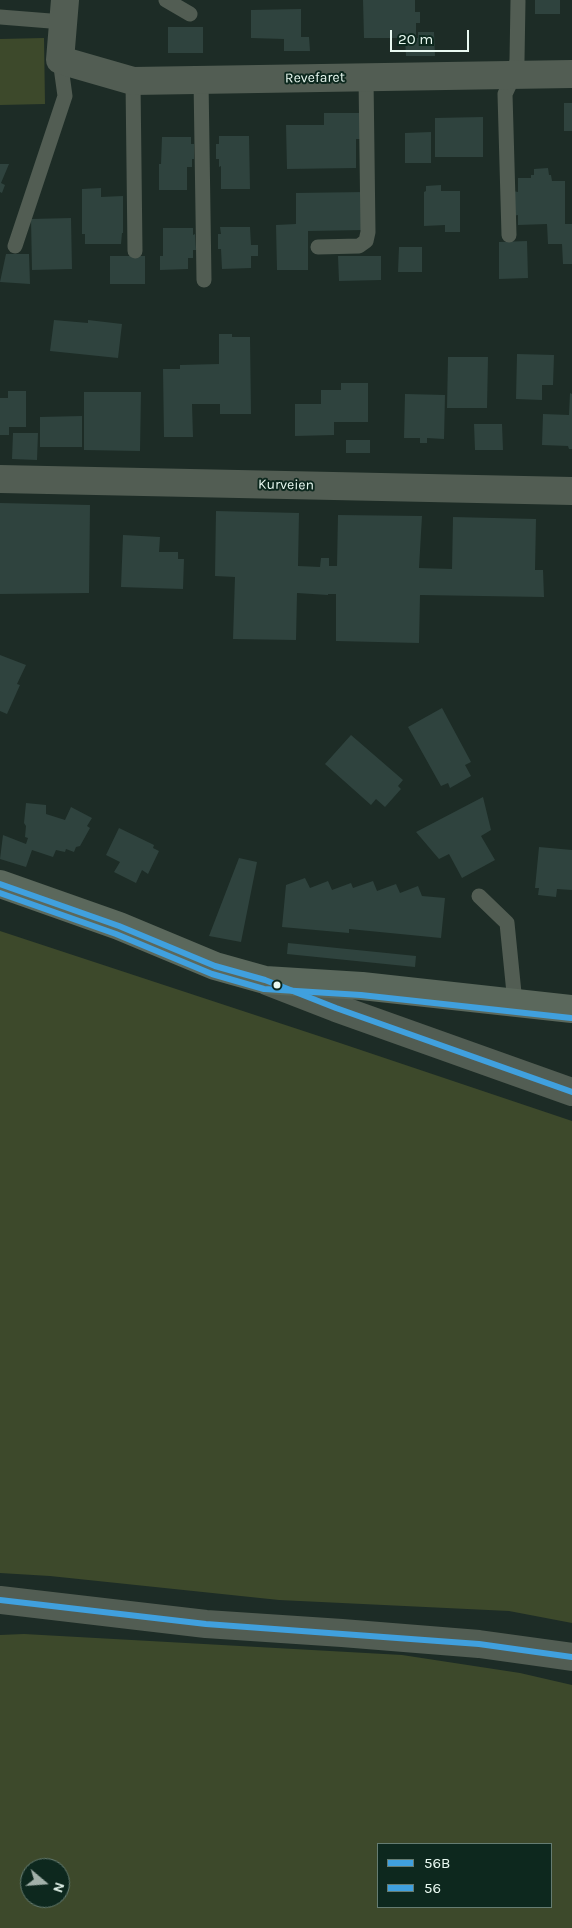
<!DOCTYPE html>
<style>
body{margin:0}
#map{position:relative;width:572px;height:1928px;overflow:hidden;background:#1d2c26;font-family:Karla,sans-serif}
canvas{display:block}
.legend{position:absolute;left:377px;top:1843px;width:175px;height:65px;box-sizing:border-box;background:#0d281e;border:1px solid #657c72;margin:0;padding:6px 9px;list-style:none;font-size:15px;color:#e9f9f1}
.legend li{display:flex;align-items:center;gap:10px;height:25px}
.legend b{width:25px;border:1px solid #657c72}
.north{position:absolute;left:20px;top:1858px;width:50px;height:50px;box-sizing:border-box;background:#0d281e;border:1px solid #657c72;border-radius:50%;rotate:108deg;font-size:14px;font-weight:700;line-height:20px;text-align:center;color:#e9f9f1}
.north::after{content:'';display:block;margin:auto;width:18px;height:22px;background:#a2b1aa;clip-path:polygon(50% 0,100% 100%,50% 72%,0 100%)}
.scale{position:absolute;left:390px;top:30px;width:79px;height:22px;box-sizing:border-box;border:2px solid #e9f9f1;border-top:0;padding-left:6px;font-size:15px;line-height:18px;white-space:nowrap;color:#e9f9f1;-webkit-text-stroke:4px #0d281e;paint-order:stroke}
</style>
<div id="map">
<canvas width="572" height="1928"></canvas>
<ul class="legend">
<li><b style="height:6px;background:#40a0de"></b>56B</li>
<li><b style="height:6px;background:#40a0de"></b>56</li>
</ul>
<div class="north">N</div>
<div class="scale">20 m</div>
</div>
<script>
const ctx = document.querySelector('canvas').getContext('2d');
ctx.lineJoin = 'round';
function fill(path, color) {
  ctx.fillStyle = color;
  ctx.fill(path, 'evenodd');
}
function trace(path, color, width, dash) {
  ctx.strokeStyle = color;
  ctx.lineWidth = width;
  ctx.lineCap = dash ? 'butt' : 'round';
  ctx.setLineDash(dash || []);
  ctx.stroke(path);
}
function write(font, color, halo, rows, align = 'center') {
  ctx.font = font + ' Karla,sans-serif';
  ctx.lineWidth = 4;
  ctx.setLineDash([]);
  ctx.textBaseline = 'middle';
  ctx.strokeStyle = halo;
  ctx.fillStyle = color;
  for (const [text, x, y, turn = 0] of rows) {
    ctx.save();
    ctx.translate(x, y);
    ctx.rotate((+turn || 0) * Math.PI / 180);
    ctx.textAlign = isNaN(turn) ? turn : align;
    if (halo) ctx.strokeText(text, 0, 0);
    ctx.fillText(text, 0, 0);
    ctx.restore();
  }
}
fill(new Path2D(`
 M 44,38 L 45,104 L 0,105 L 0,39 Z
 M 0,931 L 340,1043 L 572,1121 L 572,1623 L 509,1611 L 279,1600 L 50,1576 L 0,1573 Z
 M 24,1634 L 402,1655 L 520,1673 L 572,1685 L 572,1928 L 0,1928 L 0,1635 ZM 551,1844 L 551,1907 L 378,1907 L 378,1844 ZM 30,1868 L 60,1868 L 60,1898 L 30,1898 Z`), '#3d492b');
fill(new Path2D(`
 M 363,0 L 415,0 L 415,12 L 420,12 L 420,23 L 416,23 L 416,38 L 418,38 L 418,32 L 434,32 L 435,56 L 406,56 L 405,38 L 364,38 Z
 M 535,0 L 560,0 L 560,14 L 535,14 Z
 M 301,9 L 301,37 L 309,37 L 310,51 L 284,51 L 284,39 L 251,38 L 251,10 Z
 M 168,27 L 203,27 L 203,53 L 168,53 Z
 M 564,103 L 572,103 L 572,131 L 564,131 Z
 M 324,113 L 366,113 L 367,139 L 356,139 L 356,168 L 287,169 L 286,125 L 324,125 Z
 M 483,117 L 483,157 L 435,157 L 435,118 Z
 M 431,132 L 431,163 L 405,163 L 405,133 Z
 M 219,136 L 249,136 L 250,189 L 221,189 L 221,166 L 219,167 L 219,159 L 216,159 L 216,144 L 219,144 Z
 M 162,137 L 191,137 L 191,144 L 194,144 L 194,159 L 192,159 L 192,167 L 187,167 L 187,190 L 159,190 L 159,164 L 161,164 Z
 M 0,164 L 9,164 L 1,183 L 5,185 L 2,193 L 0,192 Z
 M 548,168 L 549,175 L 551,175 L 552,181 L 565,181 L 565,224 L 572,224 L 572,264 L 563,264 L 562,244 L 548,244 L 547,224 L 518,225 L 518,215 L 513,216 L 513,191 L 518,192 L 518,178 L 531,178 L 531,175 L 534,175 L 534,169 Z
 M 441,185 L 441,191 L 460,191 L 460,232 L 445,232 L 445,225 L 424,226 L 424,192 L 426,191 L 426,186 Z
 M 101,188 L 101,197 L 123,196 L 123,233 L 122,233 L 121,244 L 85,244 L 85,234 L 82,234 L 82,189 Z
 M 364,192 L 364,230 L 308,231 L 308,270 L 277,270 L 276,225 L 296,224 L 296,193 Z
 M 71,218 L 72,269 L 32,270 L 31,219 Z
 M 220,227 L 250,227 L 251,245 L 258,245 L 258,256 L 251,256 L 251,268 L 222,269 L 221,249 L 218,249 L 218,234 L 221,234 Z
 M 163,228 L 193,228 L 193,235 L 195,234 L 196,250 L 193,250 L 193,258 L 188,258 L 188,269 L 160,270 L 160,256 L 163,256 Z
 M 527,241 L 528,278 L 499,279 L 499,242 Z
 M 399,247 L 422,247 L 422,272 L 398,272 Z
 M 6,254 L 29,254 L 30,284 L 0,282 Z
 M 110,256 L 145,256 L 145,284 L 110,284 Z
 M 338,256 L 381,256 L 381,280 L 339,281 Z
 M 54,320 L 88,323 L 88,320 L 122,324 L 118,358 L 50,351 Z
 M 219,334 L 232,334 L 232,337 L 250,337 L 251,414 L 220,414 L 220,404 L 192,404 L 193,437 L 164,437 L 163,369 L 180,369 L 180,365 L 219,364 Z
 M 517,354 L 554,355 L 553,385 L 542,385 L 542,400 L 516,399 Z
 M 448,357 L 488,357 L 487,408 L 447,408 Z
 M 341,383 L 368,383 L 368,422 L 334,422 L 334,435 L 295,436 L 295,404 L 321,404 L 321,390 L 341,390 Z
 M 8,391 L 26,391 L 26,427 L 9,427 L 9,435 L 0,435 L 0,398 L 8,398 Z
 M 84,392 L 141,392 L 140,451 L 84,450 Z
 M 570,393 L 572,394 L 572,449 L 569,449 L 568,446 L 542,445 L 543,414 L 569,415 Z
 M 405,394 L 445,395 L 444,439 L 427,438 L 427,443 L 420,443 L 420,438 L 404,438 Z
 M 82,416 L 82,447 L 40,447 L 40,417 Z
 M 474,424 L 502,424 L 503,450 L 475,450 Z
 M 13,433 L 38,433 L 37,460 L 12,459 Z
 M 346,440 L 370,440 L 370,453 L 346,453 Z
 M 0,503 L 90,505 L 89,593 L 0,594 Z
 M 216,511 L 299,513 L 298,566 L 320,567 L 321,558 L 329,558 L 329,566 L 337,566 L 338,515 L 422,516 L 419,568 L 452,569 L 453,517 L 536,519 L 535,570 L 543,570 L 544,597 L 420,595 L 419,643 L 336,641 L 336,594 L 328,594 L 328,595 L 297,593 L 296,640 L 233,639 L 235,577 L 215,576 Z
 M 123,535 L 160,537 L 159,552 L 178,552 L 178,559 L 184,559 L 183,589 L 121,587 Z
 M 0,655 L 26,665 L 17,684 L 20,685 L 7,714 L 0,711 Z
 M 442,708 L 471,762 L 465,765 L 471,776 L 450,788 L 448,783 L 441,786 L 408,727 Z
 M 351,735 L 403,780 L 398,786 L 401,789 L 385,807 L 376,799 L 371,805 L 325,764 Z
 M 483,797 L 491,830 L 481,836 L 495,860 L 462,878 L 449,854 L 439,859 L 416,832 Z
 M 26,803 L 46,805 L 46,814 L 65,820 L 71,807 L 92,818 L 87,826 L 90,828 L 80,846 L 76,847 L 74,852 L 66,849 L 65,852 L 56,850 L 53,857 L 32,850 L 26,867 L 0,859 L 3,835 L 26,844 L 28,838 L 25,837 L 26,826 L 24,823 Z
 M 119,828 L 154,845 L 153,848 L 159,851 L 148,874 L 142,870 L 136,883 L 114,872 L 120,862 L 106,855 Z
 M 539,847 L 572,850 L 572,890 L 557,889 L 556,897 L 538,895 L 539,888 L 535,888 Z
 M 239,858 L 257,862 L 241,942 L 209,936 Z
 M 305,878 L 310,888 L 328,881 L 332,890 L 351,883 L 353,888 L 373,881 L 377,891 L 396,884 L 400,893 L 418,886 L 422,896 L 445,898 L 441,938 L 349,929 L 349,933 L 282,927 L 286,885 Z
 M 288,943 L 416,956 L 415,967 L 287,954 Z`), '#2f433e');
trace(new Path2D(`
 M 166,0 L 190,14
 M 0,17 L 63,22
 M 201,79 L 204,280
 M 133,81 L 135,251
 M 509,235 L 505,94 L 514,75 L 517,60 L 518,1
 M 15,246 L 65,96 L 60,60
 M 318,247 L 359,246 L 366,241 L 368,232 L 366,77
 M 479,896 L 507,923 L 515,1003`), '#525d53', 15);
trace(new Path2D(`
 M 65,0 L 60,60 L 133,81 L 572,74
 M 0,479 L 572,491
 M 269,982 L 336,1008 L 572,1092
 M 0,1600 L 206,1624 L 342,1633 L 479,1644 L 572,1657`), '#525d53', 28);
trace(new Path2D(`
 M 0,884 L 119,926 L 215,966 L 265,980 L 362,986 L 572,1009`), '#5b685c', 28);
trace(new Path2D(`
 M 0,884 L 119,926 L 215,966 L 265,980 L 336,1008 L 572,1092
 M 0,1600 L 206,1624 L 479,1644 L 572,1657`), '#40a0de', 6);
trace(new Path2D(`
 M 0,893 L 116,934 L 212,974 L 264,989 L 361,995 L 571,1018`), '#40a0de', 6);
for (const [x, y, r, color] of [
 [277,985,4.5,"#e9f9f1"]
]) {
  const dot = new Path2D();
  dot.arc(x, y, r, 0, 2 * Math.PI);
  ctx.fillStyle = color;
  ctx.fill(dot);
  trace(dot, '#0d281e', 2);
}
write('14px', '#e9f9f1', '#0d281e', [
 ["Revefaret",315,78,-1],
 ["Kurveien",286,485,1]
]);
</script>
